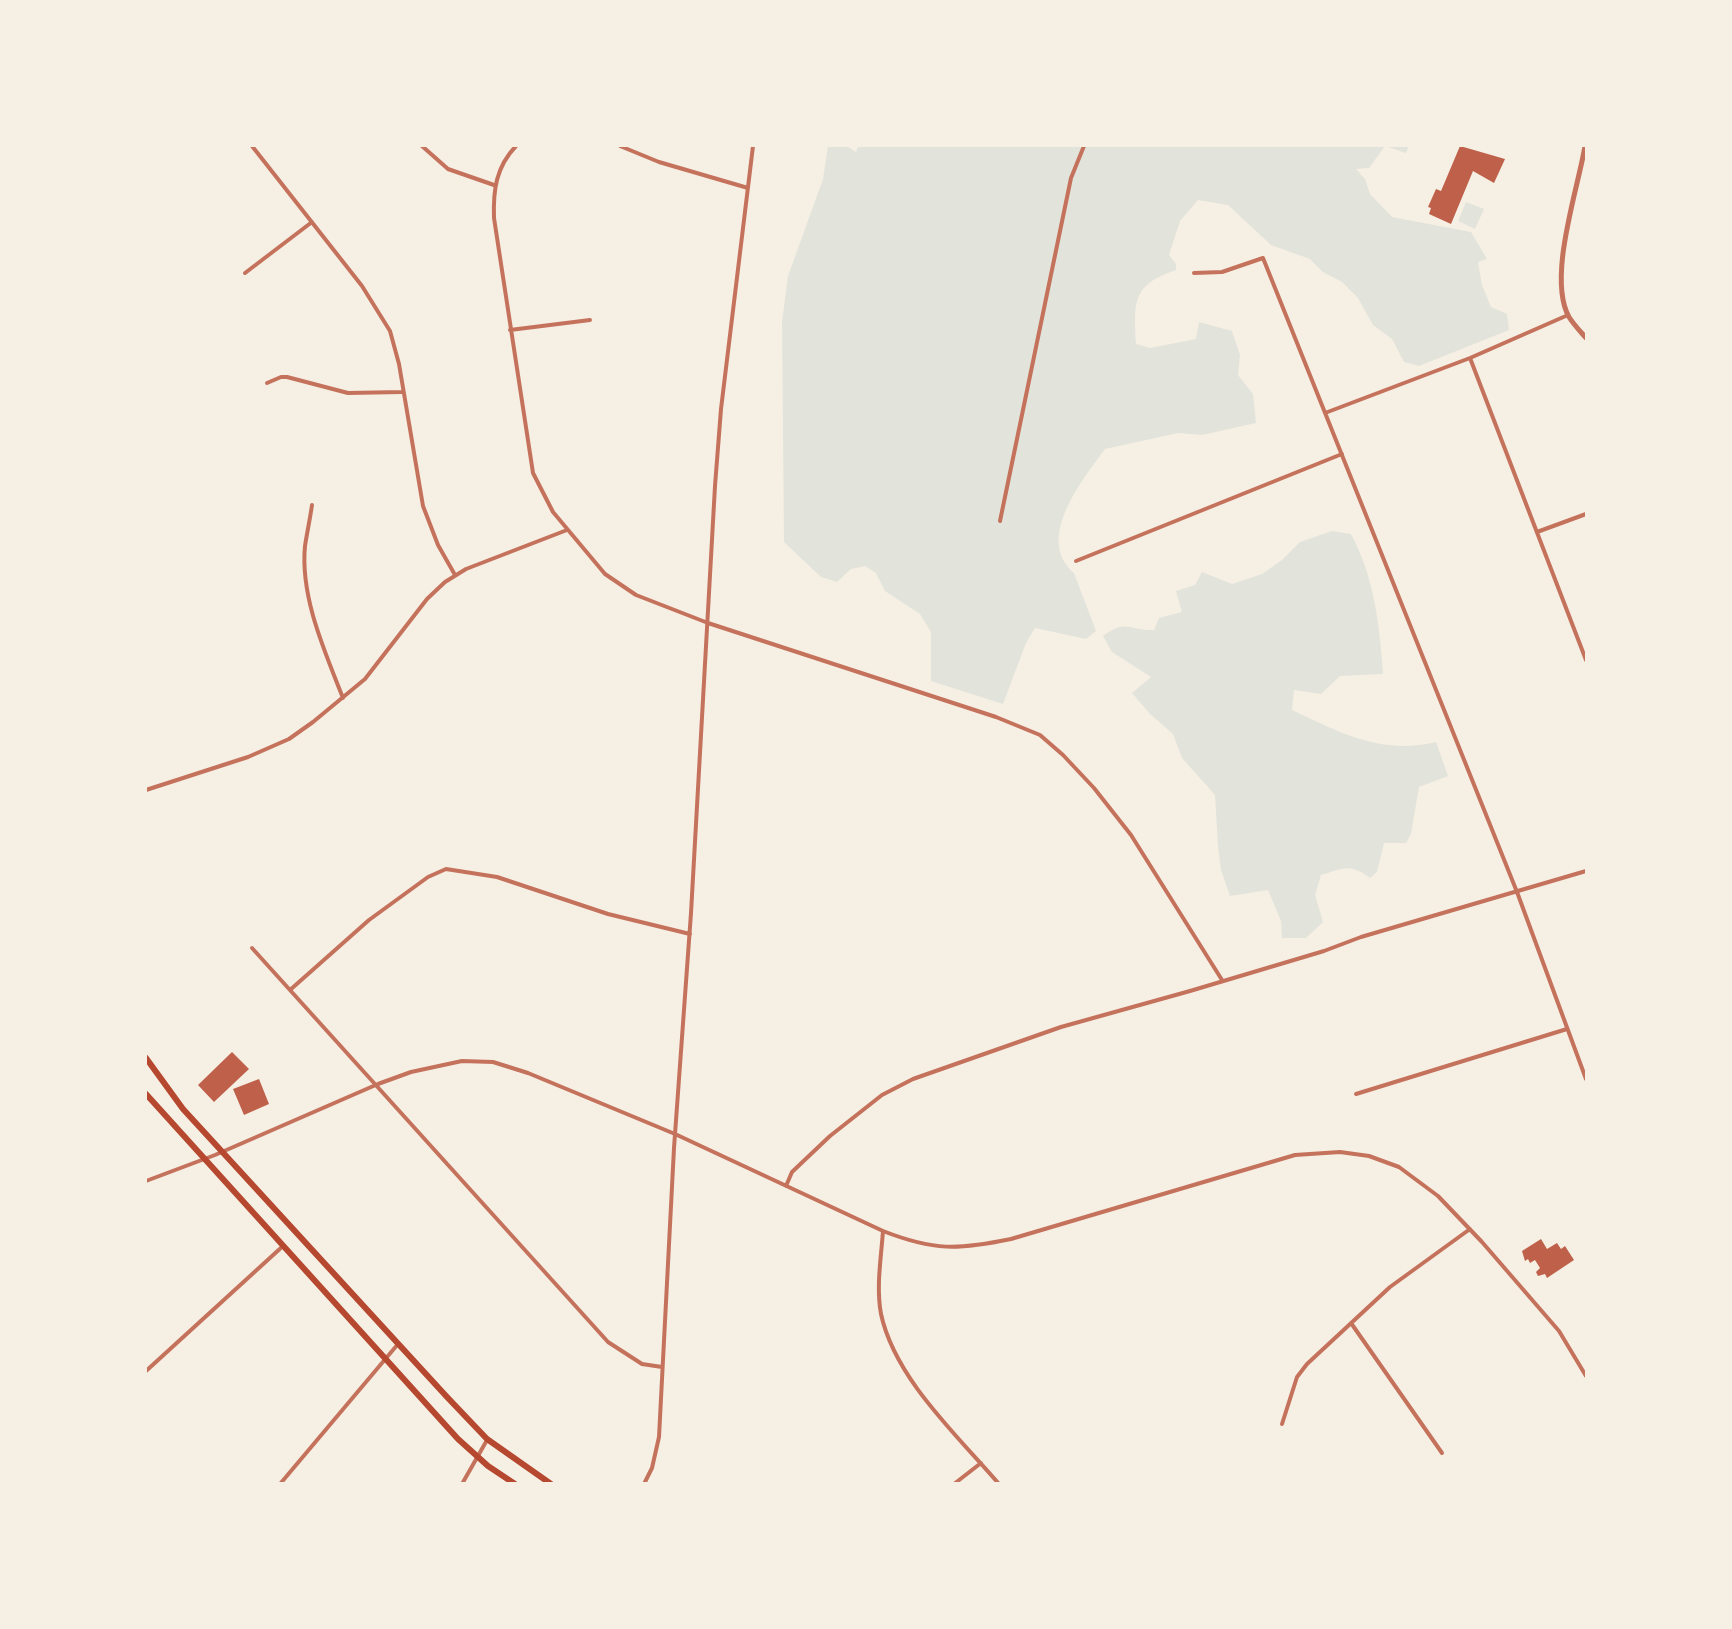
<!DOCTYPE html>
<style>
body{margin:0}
#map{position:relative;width:1732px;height:1629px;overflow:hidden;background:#f6efe4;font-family:Georgia,serif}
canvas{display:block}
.frame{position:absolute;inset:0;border:147px solid #f6efe4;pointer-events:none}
</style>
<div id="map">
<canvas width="1732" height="1629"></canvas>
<div class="frame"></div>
</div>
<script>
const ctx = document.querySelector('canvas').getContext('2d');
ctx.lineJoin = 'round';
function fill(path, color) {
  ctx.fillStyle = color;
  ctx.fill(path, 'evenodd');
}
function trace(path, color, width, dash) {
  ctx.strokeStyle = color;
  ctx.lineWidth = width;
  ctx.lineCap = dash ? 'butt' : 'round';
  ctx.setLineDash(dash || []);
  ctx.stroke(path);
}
fill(new Path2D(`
 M 828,146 L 847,146 L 856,152 L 858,146 L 1409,146 L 1406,153 L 1385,146 L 1369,168 L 1356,169 L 1365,179 L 1370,194 L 1392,217 L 1471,232 L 1487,259 L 1478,262 L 1482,285 L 1491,307 L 1507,314 L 1509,330 L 1419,366 L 1404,362 L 1392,339 L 1373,325 L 1358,298 L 1342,282 L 1323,272 L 1310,259 L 1271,245 L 1228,205 L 1198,200 L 1180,221 L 1169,255 L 1176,264 L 1176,270 C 1132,285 1134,301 1136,344 L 1150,348 L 1196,339 L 1199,322 L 1232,331 L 1240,355 L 1238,375 L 1253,394 L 1256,423 L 1202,435 L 1178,433 L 1105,449 C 1083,479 1034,539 1074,573 L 1096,631 L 1086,639 L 1035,628 L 1026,643 L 1003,704 L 931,681 L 931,632 L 920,614 L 885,591 L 876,573 L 865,566 L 851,569 L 837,582 L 821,577 L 784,542 L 782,322 L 788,276 L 823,179 Z
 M 1466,202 L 1484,209 L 1475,229 L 1458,221 Z
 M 1332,531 L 1351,534 C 1374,576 1380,627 1383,674 L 1340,676 L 1321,694 L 1294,690 L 1292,710 C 1341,733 1381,755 1436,742 L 1448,776 L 1419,787 L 1411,834 L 1406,843 L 1384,843 L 1377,872 L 1370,878 C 1350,863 1344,868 1321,875 L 1315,895 L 1323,922 L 1306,938 L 1282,938 L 1281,921 L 1268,890 L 1230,896 L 1221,870 L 1218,846 L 1215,795 L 1182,758 L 1173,734 L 1150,714 L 1132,693 L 1151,677 L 1112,652 L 1103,636 C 1127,618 1129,631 1154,630 L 1159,618 L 1182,612 L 1176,591 L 1195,585 L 1202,572 L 1232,584 L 1262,574 L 1282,560 L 1300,542 Z`), '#e2e4dc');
fill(new Path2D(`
 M 1460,146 L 1505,159 L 1494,183 L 1473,171 L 1451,224 L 1429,214 L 1431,208 L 1428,207 L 1436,189 L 1441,191 Z
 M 232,1052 L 249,1069 L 214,1102 L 198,1085 Z
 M 259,1079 L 269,1104 L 244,1115 L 233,1089 Z
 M 1541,1239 L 1547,1249 L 1557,1243 L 1561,1249 L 1565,1246 L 1574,1260 L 1547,1278 L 1545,1274 L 1538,1276 L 1536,1272 L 1540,1268 L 1535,1260 L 1530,1263 L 1528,1259 L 1525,1261 L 1522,1251 Z`), '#bf614a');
trace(new Path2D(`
 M 252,146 L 362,286 L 390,331 L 399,364 L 423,506 L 438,545 L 455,575
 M 422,146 L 448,169 L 494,185
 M 516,146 C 496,167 493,190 494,218 L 533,473 L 553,512 L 605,574 L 636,595 L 708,623 L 996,717 L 1040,735 L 1063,755 L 1094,788 L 1131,835 L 1222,980
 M 620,146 L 659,162 L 748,188
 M 245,273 L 312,222
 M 1194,273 L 1222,272 L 1263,258 L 1517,892 L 1586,1079
 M 510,330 L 590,320
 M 1470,358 L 1586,660
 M 267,383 L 281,377 L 287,377 L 348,393 L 402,392
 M 1325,413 L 1470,358 L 1568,315
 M 312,505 C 310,519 307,533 305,546 C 300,597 325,652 343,698
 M 1000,521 L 1071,178 L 1084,146
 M 1537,532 L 1586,514
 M 1076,561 L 1342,454
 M 146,790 L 248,757 L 289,739 L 313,722 L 365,679 L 427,599 L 445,582 L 466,569 L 567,530
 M 252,948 L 608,1342 L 642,1364 L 662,1367
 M 290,990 L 369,920 L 428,877 L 446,869 L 497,877 L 608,914 L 690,934
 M 1356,1094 L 1567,1029
 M 146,1181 L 215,1155 L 378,1084 L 411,1072 L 462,1061 L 493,1062 L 528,1073 L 675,1134 L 883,1231 C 934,1251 958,1250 1011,1239 L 1295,1155 L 1340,1152 L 1369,1156 L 1399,1167 L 1438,1196 L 1482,1242 L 1559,1331 L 1586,1376
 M 786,1186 L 792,1172 L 830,1136 L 882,1095 L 913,1079 L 1061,1027 L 1190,991 L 1324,951 L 1361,937 L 1586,871
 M 883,1231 C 881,1259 876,1287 881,1314 C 895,1379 958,1436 999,1484
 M 1351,1323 L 1442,1453
 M 146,1371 L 283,1246
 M 1282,1424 L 1297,1377 L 1307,1364 L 1390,1287 L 1470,1229
 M 280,1484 L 398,1344
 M 462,1484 L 487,1440
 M 644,1484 L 652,1468 L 659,1437 L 674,1148 L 691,913 L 715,486 L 721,409 L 753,146
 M 954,1484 L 981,1463`), '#c5725c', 4);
trace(new Path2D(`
 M 1585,146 C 1578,189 1547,278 1569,317 C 1574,325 1581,332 1586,338`), '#c5725c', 5);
trace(new Path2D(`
 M 146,1058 L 183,1109 L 447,1397 L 487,1439 L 551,1484
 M 146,1094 L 458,1439 L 488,1466 L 515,1484`), '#b5482f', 6);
</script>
